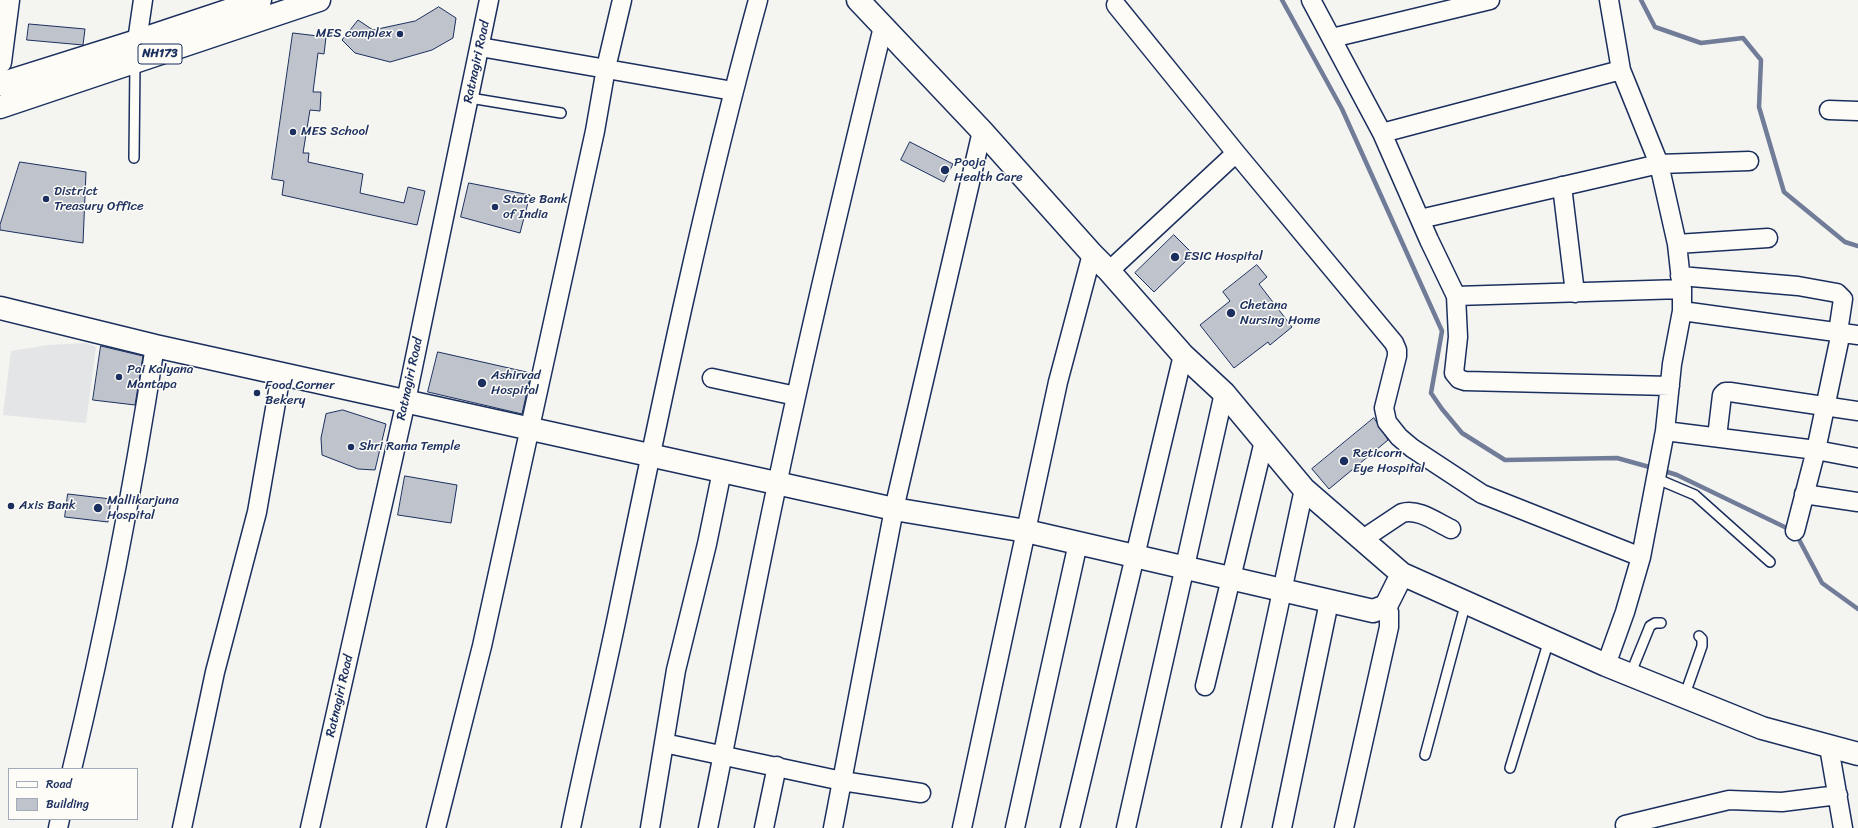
<!DOCTYPE html>
<style>
body{margin:0}
#map{position:relative;width:1858px;height:828px;overflow:hidden;background:#f4f4f1;font-family:Sriracha,sans-serif}
canvas{display:block}
.legend{position:absolute;left:8px;top:768px;width:130px;height:52px;box-sizing:border-box;background:#fdfcf7;border:1px solid #a3aaba;margin:0;padding:5px 7px;list-style:none;font-size:12px;color:#1b2f5e}
.legend li{display:flex;align-items:center;gap:8px;height:20px}
.legend b{width:20px;border:1px solid #a3aaba}
</style>
<div id="map">
<canvas width="1858" height="828"></canvas>
<ul class="legend">
<li><b style="height:5px;background:#fdfcf7"></b>Road</li>
<li><b style="height:11px;background:#bfc3cc"></b>Building</li>
</ul>
</div>
<script>
const ctx = document.querySelector('canvas').getContext('2d');
ctx.lineJoin = 'round';
function fill(path, color) {
  ctx.fillStyle = color;
  ctx.fill(path, 'evenodd');
}
function trace(path, color, width, dash) {
  ctx.strokeStyle = color;
  ctx.lineWidth = width;
  ctx.lineCap = dash ? 'butt' : 'round';
  ctx.setLineDash(dash || []);
  ctx.stroke(path);
}
function write(font, color, halo, rows, align = 'center') {
  ctx.font = font + ' Sriracha,sans-serif';
  ctx.lineWidth = 3;
  ctx.setLineDash([]);
  ctx.textBaseline = 'middle';
  ctx.strokeStyle = halo;
  ctx.fillStyle = color;
  for (const [text, x, y, turn = 0] of rows) {
    ctx.save();
    ctx.translate(x, y);
    ctx.rotate((+turn || 0) * Math.PI / 180);
    ctx.textAlign = isNaN(turn) ? turn : align;
    if (halo) ctx.strokeText(text, 0, 0);
    ctx.fillText(text, 0, 0);
    ctx.restore();
  }
}
fill(new Path2D(`
 M 86,343 L 96,347 L 86,423 L 3,415 L 11,351 L 48,345 Z`), '#e4e5e6');
trace(new Path2D(`
 M 1282,0 L 1342,109 L 1442,331 L 1431,393 L 1442,409 L 1462,433 L 1505,460 L 1617,458 L 1653,468
 M 1641,0 L 1655,27 L 1701,43 L 1743,38 L 1761,60 L 1759,107 L 1784,192 L 1845,242 L 1858,246
 M 1661,470 L 1677,475 L 1795,532 L 1822,583 L 1858,609`), '#717c98', 4.5);
const building = new Path2D(`
 M 439,7 L 456,18 L 453,38 L 432,50 L 390,62 L 355,53 L 342,40 L 358,20 L 373,30 L 415,21 Z
 M 29,24 L 85,29 L 83,45 L 27,40 Z
 M 293,33 L 326,37 L 324,54 L 318,53 L 313,92 L 321,92 L 320,111 L 310,110 L 303,153 L 309,153 L 308,162 L 363,174 L 360,193 L 404,203 L 408,187 L 425,191 L 417,225 L 282,195 L 284,181 L 272,179 Z
 M 910,142 L 953,164 L 944,182 L 901,160 Z
 M 20,162 L 86,172 L 83,243 L 0,230 L 0,225 Z
 M 469,183 L 530,195 L 520,233 L 461,217 Z
 M 1174,235 L 1193,254 L 1154,292 L 1135,273 Z
 M 1257,265 L 1267,277 L 1259,284 L 1292,327 L 1270,345 L 1268,342 L 1234,368 L 1200,325 L 1230,301 L 1223,292 Z
 M 101,346 L 143,356 L 135,405 L 93,400 Z
 M 438,352 L 531,373 L 522,414 L 428,392 Z
 M 343,410 L 386,424 L 375,470 L 358,469 L 322,455 L 321,438 L 326,414 Z
 M 1374,418 L 1388,440 L 1329,489 L 1312,469 Z
 M 405,476 L 457,485 L 451,523 L 398,515 Z
 M 68,494 L 111,499 L 108,522 L 65,517 Z`);
fill(building, '#bfc3cc');
trace(building, '#1b2f5e', 1);
const lane = new Path2D(`
 M 470,98 L 561,113
 M 134,158 L 135,62
 M 1655,478 L 1695,495 L 1770,562
 M 1630,675 L 1650,626 L 1655,623 L 1661,623
 M 1684,697 L 1702,646 L 1702,639 L 1699,636
 M 1425,755 L 1466,602
 M 1510,768 L 1549,640`);
const street = new Path2D(`
 M 1311,0 L 1382,133 L 1429,240 L 1456,296 L 1458,337 L 1454,373 L 1459,379 L 1465,381 L 1670,386
 M 1609,0 L 1621,70 L 1659,164 L 1677,244 L 1682,289
 M 1116,5 L 1236,153 L 1394,343 L 1397,350 L 1397,356 L 1384,408 L 1387,422 L 1399,437 L 1412,448 L 1482,494 L 1641,557
 M 1332,38 L 1490,0
 M 137,41 L 143,0
 M 480,47 L 733,91
 M 1829,110 L 1858,111
 M 1382,133 L 1621,70
 M 1562,186 L 1575,293
 M 1420,219 L 1659,164 L 1749,161
 M 1677,244 L 1768,238
 M 1109,271 L 1236,153
 M 1680,276 L 1798,286 L 1837,293 L 1843,299 L 1838,332
 M 1456,296 L 1682,289 L 1682,311 L 1672,364 L 1665,431 L 1641,557 L 1625,612 L 1606,665
 M 1682,311 L 1858,335
 M 712,378 L 796,396
 M 1665,431 L 1816,450 L 1858,458
 M 1717,437 L 1722,395 L 1725,392 L 1730,392 L 1858,411
 M 1804,494 L 1858,502
 M 1795,531 L 1816,450 L 1841,332
 M 1363,539 L 1402,513 C 1418,508 1436,522 1451,529
 M 1205,686 L 1264,441
 M 664,743 L 842,781 L 921,793
 M 1829,747 L 1843,828
 M 72,769 C 106,630 133,488 155,346
 M 1625,825 L 1729,800 L 1782,802 L 1838,795
 M 58,828 L 60,819
 M 182,828 L 215,672 L 257,512 L 281,374
 M 310,828 L 406,401 L 489,0
 M 436,828 L 482,646 L 595,131 L 606,68 L 622,0
 M 571,828 C 586,754 604,681 619,607 C 661,404 703,200 758,0
 M 650,828 L 676,670 L 707,544 L 722,471
 M 708,828 C 732,712 753,596 778,480 C 810,328 846,178 883,27
 M 764,828 L 777,766
 M 833,828 L 894,509 L 982,131
 M 962,828 L 1058,382 L 1092,254
 M 1015,828 L 1078,543
 M 1070,828 L 1183,355
 M 1126,828 L 1224,393
 M 1231,828 L 1304,489
 M 1282,828 L 1329,602
 M 1344,828 L 1389,627 L 1389,612 L 1386,606`);
const secondary = new Path2D(`
 M 858,0 L 982,131 L 1092,254 L 1109,271 L 1183,355 L 1224,393 L 1304,489 L 1402,574 L 1606,665 L 1762,728 L 1858,754
 M 0,308 L 155,346 L 894,509 L 1026,531 L 1373,611 L 1386,606 L 1402,574`);
const primary = new Path2D(`
 M 0,62 L 8,0`);
const highway = new Path2D(`
 M 0,84 L 137,41 L 260,0
 M 0,107 L 319,0`);
trace(lane, '#1b2f5e', 12);
trace(street, '#1b2f5e', 21);
trace(secondary, '#1b2f5e', 25);
trace(primary, '#1b2f5e', 25);
trace(highway, '#1b2f5e', 25);
trace(lane, '#fdfcf7', 9);
trace(street, '#fdfcf7', 18);
trace(secondary, '#fdfcf7', 22);
trace(primary, '#fdfcf7', 22);
trace(highway, '#fdfcf7', 22);
for (const [x, y, r, color] of [
 [400,34,4,"#1b2f5e"],
 [293,132,4,"#1b2f5e"],
 [945,170,5,"#1b2f5e"],
 [46,199,4,"#1b2f5e"],
 [495,207,4,"#1b2f5e"],
 [1175,257,5,"#1b2f5e"],
 [1231,313,5,"#1b2f5e"],
 [119,377,4,"#1b2f5e"],
 [482,383,5,"#1b2f5e"],
 [257,393,4,"#1b2f5e"],
 [351,447,4,"#1b2f5e"],
 [1344,461,5,"#1b2f5e"],
 [11,506,4,"#1b2f5e"],
 [98,508,5,"#1b2f5e"]
]) {
  const dot = new Path2D();
  dot.arc(x, y, r, 0, 2 * Math.PI);
  ctx.fillStyle = color;
  ctx.fill(dot);
  trace(dot, '#fdfcf7', 1.5);
}
for (const [x, y, w] of [
 [160,54,44]
]) {
  const box = new Path2D();
  box.roundRect(x - w / 2, y - 10, w, 20, 3);
  ctx.fillStyle = '#fdfcf7';
  ctx.fill(box);
  trace(box, '#1b2f5e', 1);
}
write('bold 12px', '#1b2f5e', null, [
 ["NH173",160,54]
]);
write('13px', '#1b2f5e', '#fdfcf7', [
 ["MES complex",392,34,"right"],
 ["MES School",301,132],
 ["Pooja",954,163],
 ["Health Care",954,178],
 ["District",54,192],
 ["Treasury Office",54,207],
 ["State Bank",503,200],
 ["of India",503,215],
 ["ESIC Hospital",1184,257],
 ["Chetana",1240,306],
 ["Nursing Home",1240,321],
 ["Pai Kalyana",127,370],
 ["Mantapa",127,385],
 ["Ashirvad",491,376],
 ["Hospital",491,391],
 ["Food Corner",265,386],
 ["Bekery",265,401],
 ["Shri Rama Temple",359,447],
 ["Reticorn",1353,454],
 ["Eye Hospital",1353,469],
 ["Mallikarjuna",107,501],
 ["Hospital",107,516],
 ["Axis Bank",19,506]
], 'left');
write('13px', '#1b2f5e', '#fdfcf7', [
 ["Ratnagiri Road",477,62,-78],
 ["Ratnagiri Road",410,379,-78],
 ["Ratnagiri Road",340,696,-77]
]);
</script>
